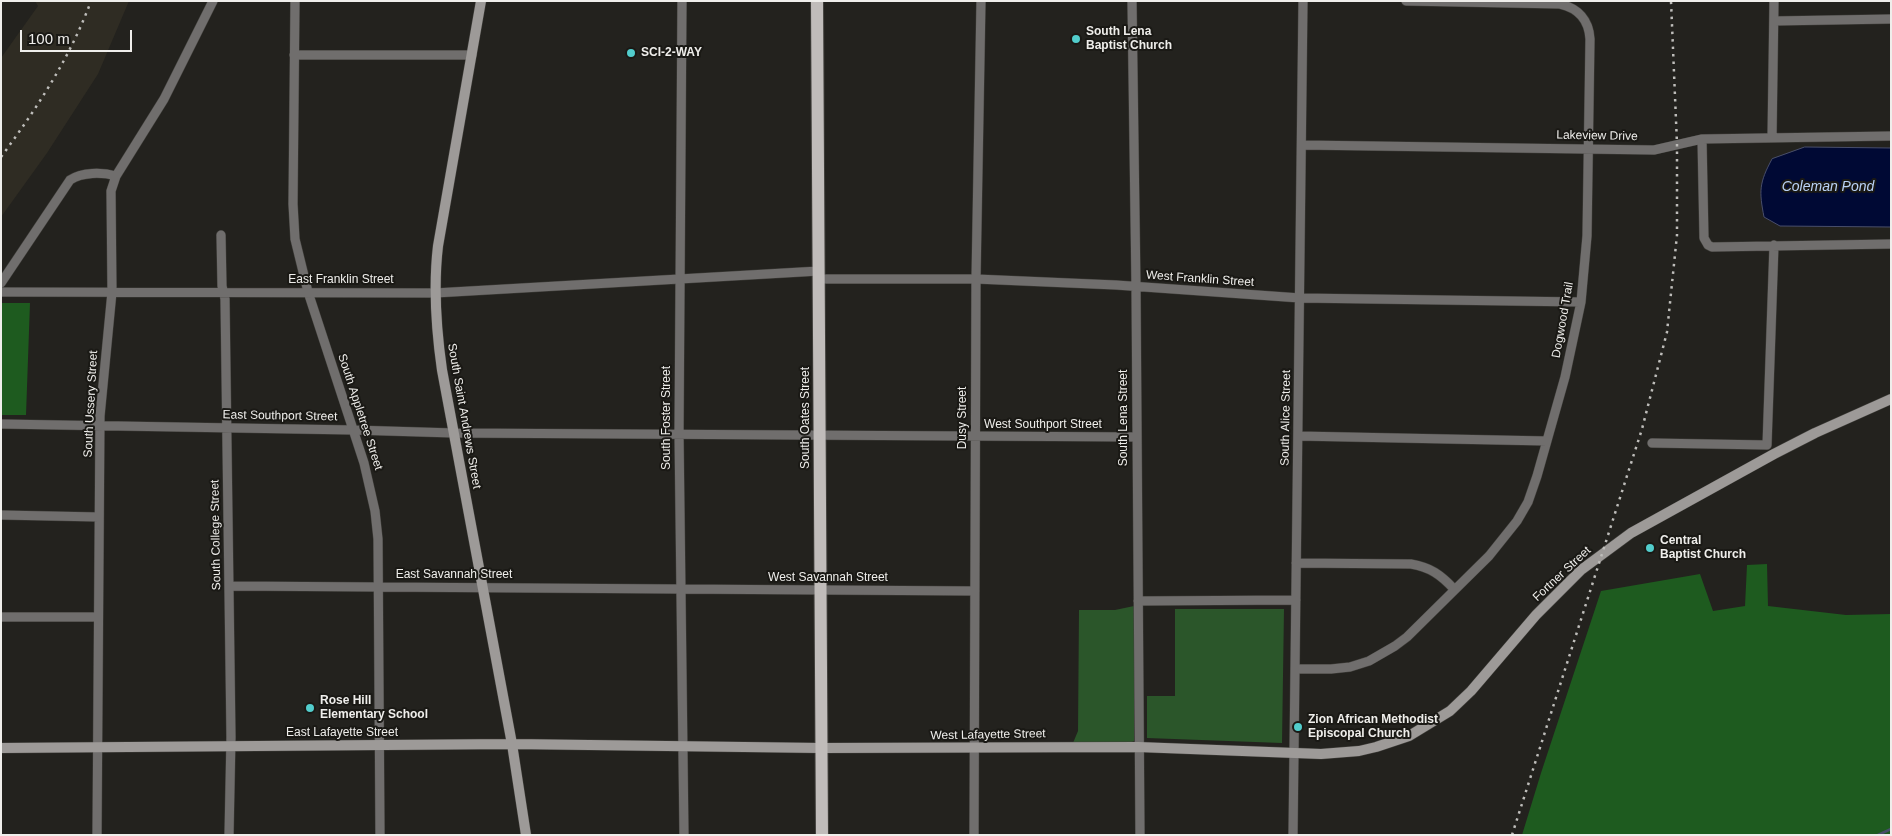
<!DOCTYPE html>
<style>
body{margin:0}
#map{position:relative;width:1892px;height:836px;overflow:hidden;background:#23221e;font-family:Arial,sans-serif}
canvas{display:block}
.frame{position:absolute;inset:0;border:2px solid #efeeeb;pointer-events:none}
.scale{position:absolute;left:20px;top:30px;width:112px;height:22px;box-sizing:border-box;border:2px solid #efeeeb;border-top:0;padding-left:6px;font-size:15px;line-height:18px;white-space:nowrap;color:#efeeeb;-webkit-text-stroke:4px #1a1915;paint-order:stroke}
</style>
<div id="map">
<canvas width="1892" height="836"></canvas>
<div class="frame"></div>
<div class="scale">100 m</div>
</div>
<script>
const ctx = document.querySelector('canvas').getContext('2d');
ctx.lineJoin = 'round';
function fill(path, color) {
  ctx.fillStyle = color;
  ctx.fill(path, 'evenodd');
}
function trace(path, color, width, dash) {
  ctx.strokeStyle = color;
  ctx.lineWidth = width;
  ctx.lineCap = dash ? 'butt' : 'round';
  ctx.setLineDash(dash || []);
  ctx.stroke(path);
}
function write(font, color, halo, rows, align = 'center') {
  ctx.font = font + ' Arial,sans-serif';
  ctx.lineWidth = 4;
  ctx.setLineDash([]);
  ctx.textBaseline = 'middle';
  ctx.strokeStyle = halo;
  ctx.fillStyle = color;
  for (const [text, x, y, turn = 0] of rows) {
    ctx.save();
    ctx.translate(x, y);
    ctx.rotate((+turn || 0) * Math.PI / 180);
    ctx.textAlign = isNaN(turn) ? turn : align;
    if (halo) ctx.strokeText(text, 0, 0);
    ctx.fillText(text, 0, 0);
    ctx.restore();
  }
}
fill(new Path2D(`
 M 35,1 L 129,1 L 98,74 L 47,153 L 1,217 L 1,58 L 38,6 Z`), '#2f2c23');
fill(new Path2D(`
 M 1134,606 L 1134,741 L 1132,742 L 1073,743 L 1078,731 L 1079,610 L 1115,610 Z
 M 1175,609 L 1284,609 L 1282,743 L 1147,738 L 1147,696 L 1175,696 Z`), '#2b562a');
fill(new Path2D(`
 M 1,303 L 30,303 L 26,415 L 1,415 Z
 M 1767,564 L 1768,606 L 1846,615 L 1891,614 L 1891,835 L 1522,835 L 1541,773 L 1601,591 L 1700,574 L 1713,611 L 1745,606 L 1747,565 Z`), '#1e5b1f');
const water = new Path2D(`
 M 1805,147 L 1891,148 L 1891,227 L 1780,226 L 1764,217 C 1759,191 1759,183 1772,159 Z`);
fill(water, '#000934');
trace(water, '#484e6b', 1);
trace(new Path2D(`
 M 1878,835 L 1891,829`), '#484e6b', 2.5);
const street = new Path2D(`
 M 295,1 L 293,204 L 295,239 L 308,292 L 364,463 L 375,511 L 378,539 L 380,835
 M 682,1 L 679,433 L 684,835
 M 1132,1 L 1136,287 L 1140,835
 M 1774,21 L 1891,19
 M 294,55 L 472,55
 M 1772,138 L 1774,1
 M 1702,139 L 1704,238 L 1708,245 L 1712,247 L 1891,244
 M 1302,145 L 1654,150 L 1702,139 L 1891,136
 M 221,235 L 222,286 L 225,299 L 231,737 L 229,835
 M 819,279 L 976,279 L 1116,285 L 1300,298 L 1581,302
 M 1,283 L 70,180 C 82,172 102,172 116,176
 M 1,292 L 435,293 L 819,271
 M 1,424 L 353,430 L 454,433 L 1137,437
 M 1298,436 L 1547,441
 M 1652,443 L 1767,445
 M 1767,445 L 1774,245
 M 1,515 L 99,517
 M 1296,563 L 1411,564 C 1430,567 1441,575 1454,589
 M 229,586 L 975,591
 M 1138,601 L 1296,600
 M 1,617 L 98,617
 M 1295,669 L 1331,669 L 1350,667 L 1369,661 L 1395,646 L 1407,637 L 1489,556 L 1517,521 L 1528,502 L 1537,476 L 1565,377 L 1581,302 L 1587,236 L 1590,39 C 1589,20 1578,8 1560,4 L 1406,1
 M 97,835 L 100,416 L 112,292 L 111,191 L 116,176 L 164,99 L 213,1
 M 974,835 L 976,279 L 981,1
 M 1293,835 L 1303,1`);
const secondary = new Path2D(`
 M 481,1 L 438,246 C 433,288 436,328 442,370 L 512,744 L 526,835
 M 1,748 L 512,744 L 821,748 L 1138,747 L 1321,754 L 1359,751 L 1376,747 L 1409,736 L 1450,711 L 1471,691 L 1536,615 L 1581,570 L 1631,533 L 1774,454 L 1815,433 L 1891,399`);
const primary = new Path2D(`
 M 817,1 L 822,835`);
trace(street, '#403f3b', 10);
trace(secondary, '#403f3b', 11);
trace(primary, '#403f3b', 14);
trace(street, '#706e6d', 9);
trace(secondary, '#9d9a98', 10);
trace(primary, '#c0bcba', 12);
trace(new Path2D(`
 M 1,157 C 37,108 70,58 91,1
 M 1512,835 L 1642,429 L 1667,332 L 1677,235 L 1677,144 L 1671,1`), '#bebdba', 2.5, [2.5, 5]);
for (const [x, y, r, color] of [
 [1076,39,5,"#52cdcc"],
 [631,53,5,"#52cdcc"],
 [1650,548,5,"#52cdcc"],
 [310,708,5,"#52cdcc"],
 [1298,727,5,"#52cdcc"]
]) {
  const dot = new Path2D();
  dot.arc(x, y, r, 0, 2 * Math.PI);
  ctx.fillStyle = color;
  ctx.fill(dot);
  trace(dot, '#1a1915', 2);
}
write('bold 12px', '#efeeeb', '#1a1915', [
 ["South Lena",1086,32],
 ["Baptist Church",1086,46],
 ["SCI-2-WAY",641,53],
 ["Central",1660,541],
 ["Baptist Church",1660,555],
 ["Rose Hill",320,701],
 ["Elementary School",320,715],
 ["Zion African Methodist",1308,720],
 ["Episcopal Church",1308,734]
], 'left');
write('12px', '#efeeeb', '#1a1915', [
 ["Lakeview Drive",1597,136,1],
 ["West Franklin Street",1200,279,4],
 ["East Franklin Street",341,280],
 ["Dogwood Trail",1563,320,-80],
 ["South Ussery Street",91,404,-87],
 ["South Appletree Street",360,412,72],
 ["East Southport Street",280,416,1],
 ["South Saint Andrews Street",464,416,80],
 ["South Foster Street",667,418,-90],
 ["South Oates Street",806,418,-90],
 ["Dusy Street",963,418,-90],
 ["South Lena Street",1124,418,-90],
 ["South Alice Street",1286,418,-89],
 ["West Southport Street",1043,425],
 ["South College Street",216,535,-91],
 ["Fortner Street",1562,574,-43],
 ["East Savannah Street",454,575],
 ["West Savannah Street",828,578],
 ["East Lafayette Street",342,733],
 ["West Lafayette Street",988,735,-1]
]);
write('italic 14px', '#bad2f6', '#1a1915', [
 ["Coleman Pond",1828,187]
]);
</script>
